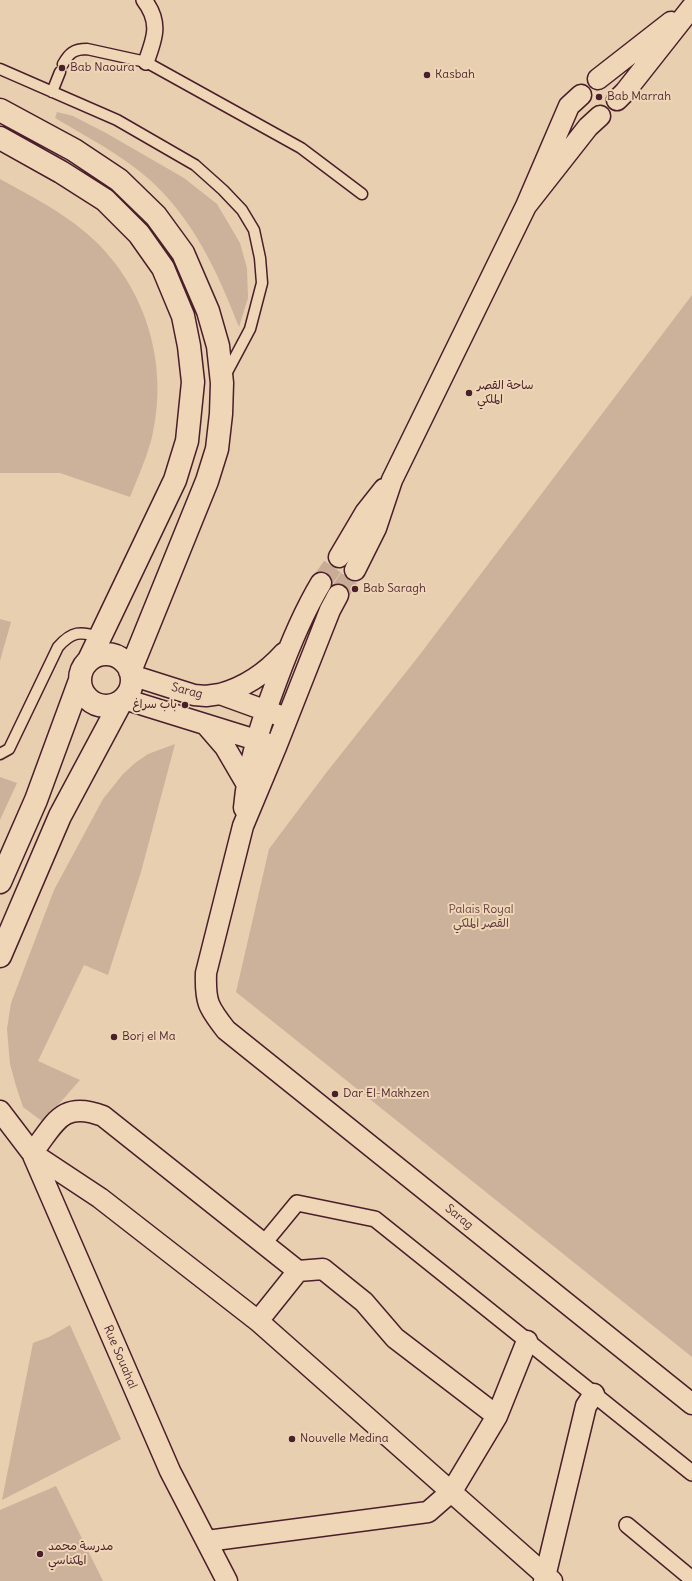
<!DOCTYPE html>
<meta charset="utf-8">
<style>
body{margin:0}
canvas{display:block;background:#e7cfb0}
</style>
<canvas width="692" height="1581"></canvas>
<script>
const ctx = document.querySelector('canvas').getContext('2d');
ctx.lineJoin = 'round';
function fill(path, color) {
  ctx.fillStyle = color;
  ctx.fill(path, 'evenodd');
}
function trace(path, color, width, dash) {
  ctx.strokeStyle = color;
  ctx.lineWidth = width;
  ctx.lineCap = dash ? 'butt' : 'round';
  ctx.setLineDash(dash || []);
  ctx.stroke(path);
}
function write(font, color, halo, rows, align = 'center') {
  ctx.font = font + ' Delius,"Playpen Sans Arabic",sans-serif';
  ctx.lineWidth = 4;
  ctx.setLineDash([]);
  ctx.textBaseline = 'middle';
  ctx.strokeStyle = halo;
  ctx.fillStyle = color;
  for (const [text, x, y, turn = 0] of rows) {
    ctx.save();
    ctx.translate(x, y);
    ctx.rotate((+turn || 0) * Math.PI / 180);
    ctx.textAlign = isNaN(turn) ? turn : align;
    if (halo) ctx.strokeText(text, 0, 0);
    ctx.fillText(text, 0, 0);
    ctx.restore();
  }
}
fill(new Path2D(`
 M 57,112 L 73,116 L 106,133 L 184,178 L 217,204 L 240,243 L 247,268 L 248,298 L 239,327 C 218,273 194,220 150,180 C 122,155 87,137 55,118 Z
 M 0,179 C 29,195 59,210 85,232 C 144,281 170,362 152,437 C 147,457 138,477 130,497 L 60,473 L 0,473 Z
 M 692,295 L 692,1357 L 236,992 L 269,849 L 326,773 L 418,657 Z
 M 0,619 L 11,622 L 0,661 Z
 M 175,744 L 141,872 L 108,975 L 84,965 L 38,1061 L 80,1080 L 43,1122 L 23,1107 L 16,1086 L 10,1064 L 7,1029 L 11,1003 L 54,890 L 103,799 L 123,774 L 135,763 L 148,754 Z
 M 0,777 L 17,783 L 0,820 Z
 M 70,1325 L 121,1439 L 2,1500 L 33,1343 L 49,1337 Z
 M 56,1486 L 103,1581 L 0,1581 L 0,1510 Z`), '#cdb29b');
trace(new Path2D(`
 M 321,583 L 339,557
 M 338,595 L 355,570`), '#c8ac95', 20, [20, 10]);
const service = new Path2D(`
 M 63,64 C 69,53 74,49 87,49 L 146,62 L 301,148 L 362,194
 M 0,69 L 117,120 L 195,165 L 223,190 L 242,210 L 254,230 L 260,258 L 262,283 L 250,329 L 225,376
 M 52,92 L 60,72
 M 0,754 L 9,749 L 58,647 C 72,631 80,631 100,637`);
const pedestrian = new Path2D(`
 M 144,0 C 161,22 155,38 146,62
 M 264,1243 L 297,1203 L 375,1219 L 692,1473
 M 627,1525 L 692,1579`);
const minor = new Path2D(`
 M 598,79 L 671,22
 M 581,95 L 569,106 L 526,206 L 588,127 L 600,116
 M 617,100 L 625,92 L 692,7
 M 339,557 L 365,513 L 384,489
 M 355,570 L 376,528 L 392,480 L 526,206
 M 338,595 L 330,610 L 276,747 L 243,826 L 206,973 C 205,1002 208,1007 226,1030 L 692,1404
 M 131,675 L 194,695 L 206,696 L 220,694 L 278,715
 M 220,694 C 246,687 266,673 284,653
 M 124,699 L 269,744
 M 206,725 L 225,747 L 246,783
 M 244,808 C 248,763 261,722 277,680 C 289,647 303,613 321,583
 M 0,1111 L 32,1153 L 170,1471 L 227,1581
 M 258,1321 L 298,1271
 M 497,1416 L 395,1338 L 364,1302 L 323,1269 L 298,1271 L 103,1116 C 61,1100 55,1124 32,1153 L 100,1198 L 258,1321 L 552,1581
 M 207,1541 L 428,1512 L 452,1491 L 497,1416 L 527,1341
 M 544,1581 L 586,1406 L 594,1394`);
const secondary = new Path2D(`
 M 0,110 L 74,150 L 119,180 L 156,216 L 183,253 L 208,311 L 218,346 L 222,383 L 221,414 L 217,449 L 207,481 L 130,671
 M 0,138 L 61,172 L 105,200 L 139,234 L 163,268 L 183,316 L 189,346 L 193,382 L 187,441 L 175,480 L 89,660
 M80 680a26 26 0 1 1 52 0a26 26 0 1 1-52 0Z
 M 0,882 L 36,800 L 79,683
 M 0,956 L 60,816 L 121,702`);
trace(service, '#4a1f2b', 13);
trace(pedestrian, '#4a1f2b', 18);
trace(minor, '#4a1f2b', 23);
trace(secondary, '#4a1f2b', 25);
trace(service, '#eed6b6', 10);
trace(pedestrian, '#eed6b6', 15);
trace(minor, '#eed6b6', 20);
trace(secondary, '#eed6b6', 22);
for (const [x, y, r, color] of [
 [62,68,4,"#4a1f2b"],
 [427,75,4,"#4a1f2b"],
 [599,97,4,"#4a1f2b"],
 [469,393,4,"#4a1f2b"],
 [355,589,4,"#4a1f2b"],
 [185,705,4,"#4a1f2b"],
 [114,1037,4,"#4a1f2b"],
 [335,1094,4,"#4a1f2b"],
 [292,1439,4,"#4a1f2b"],
 [40,1554,4,"#4a1f2b"]
]) {
  const dot = new Path2D();
  dot.arc(x, y, r, 0, 2 * Math.PI);
  ctx.fillStyle = color;
  ctx.fill(dot);
  trace(dot, '#eed6b6', 1.5);
}
write('12px', '#4a1f2b', '#eed6b6', [
 ["Bab Naoura",70,68],
 ["Kasbah",435,75],
 ["Bab Marrah",607,97],
 ["ساحة القصر",477,386],
 ["الملكي",477,400],
 ["Bab Saragh",363,589],
 ["باب سراغ",177,705,"right"],
 ["Borj el Ma",122,1037],
 ["Dar El-Makhzen",343,1094],
 ["Nouvelle Medina",300,1439],
 ["مدرسة محمد",48,1547],
 ["المكناسي",48,1561]
], 'left');
write('12px', '#4a1f2b', '#eed6b6', [
 ["Sarag",187,691,14],
 ["Sarag",459,1217,39],
 ["Rue Souahal",120,1357,67]
]);
write('12px', '#643c41', '#eed6b6', [
 ["Palais Royal",481,910],
 ["القصر الملكي",481,924]
]);
</script>
